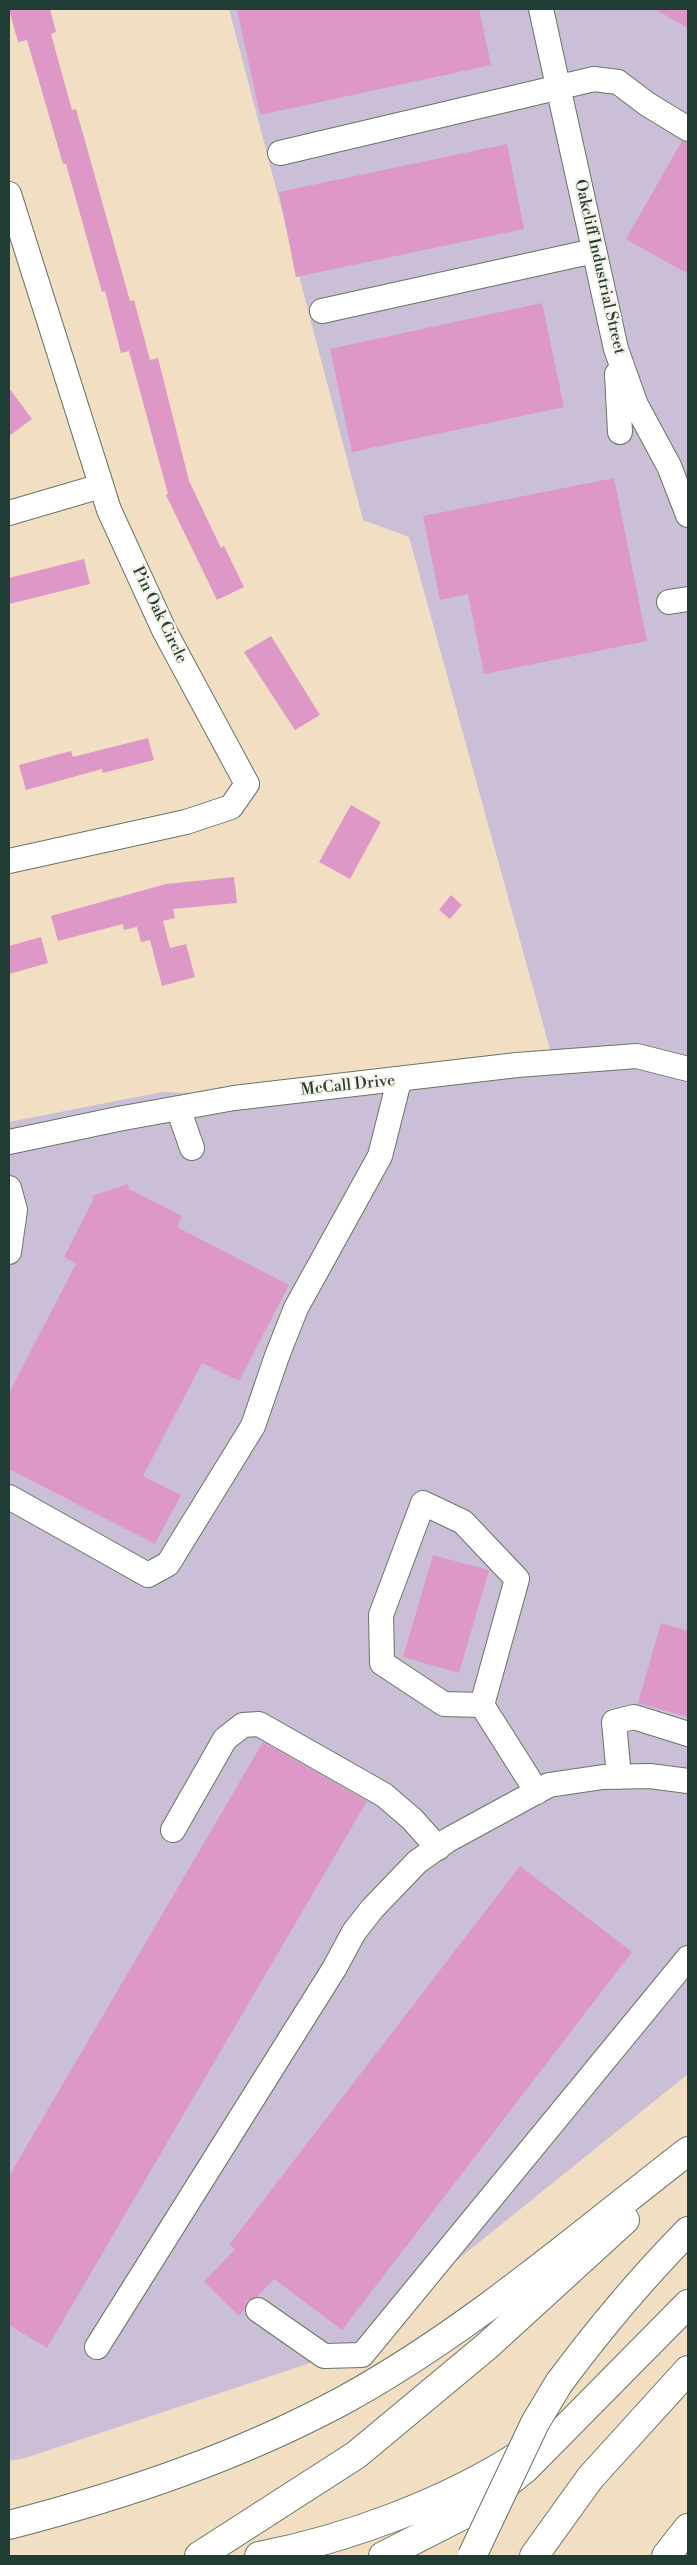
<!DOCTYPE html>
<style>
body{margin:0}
#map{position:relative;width:697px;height:2565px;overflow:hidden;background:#f2dec2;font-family:"Libre Bodoni",serif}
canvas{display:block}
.frame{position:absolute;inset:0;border:10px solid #1f3d34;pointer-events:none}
</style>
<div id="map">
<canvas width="697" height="2565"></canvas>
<div class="frame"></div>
</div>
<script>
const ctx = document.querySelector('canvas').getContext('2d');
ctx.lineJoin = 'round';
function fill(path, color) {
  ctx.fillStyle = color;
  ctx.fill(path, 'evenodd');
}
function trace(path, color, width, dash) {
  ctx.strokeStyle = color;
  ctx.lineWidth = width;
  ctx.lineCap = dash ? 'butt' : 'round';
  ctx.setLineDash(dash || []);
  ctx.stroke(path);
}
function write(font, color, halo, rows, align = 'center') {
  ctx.font = font + ' "Libre Bodoni",serif';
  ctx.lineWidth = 4.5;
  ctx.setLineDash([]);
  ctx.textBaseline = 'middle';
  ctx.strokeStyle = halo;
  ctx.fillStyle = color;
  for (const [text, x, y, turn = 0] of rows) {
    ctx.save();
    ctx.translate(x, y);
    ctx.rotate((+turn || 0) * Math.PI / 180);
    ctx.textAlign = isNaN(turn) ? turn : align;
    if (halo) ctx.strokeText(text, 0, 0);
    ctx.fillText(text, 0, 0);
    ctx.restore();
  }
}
fill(new Path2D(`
 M 229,9 L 688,9 L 688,2074 L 343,2352 L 25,2458 L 9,2461 L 9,1122 L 162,1092 L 270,1096 L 551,1053 L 409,537 L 363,520 Z`), '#cabfd6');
fill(new Path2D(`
 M 9,9 L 50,9 L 56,32 L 51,34 L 72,110 L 76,109 L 130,301 L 134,300 L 150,360 L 158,358 L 189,481 L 221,548 L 224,546 L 244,587 L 217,600 L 166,495 L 168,494 L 129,351 L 121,353 L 105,291 L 102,292 L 66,164 L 63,164 L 27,40 L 18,42 Z
 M 237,9 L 479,9 L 491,65 L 260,115 Z
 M 654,9 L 688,9 L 688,28 Z
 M 682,141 L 688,143 L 688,274 L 626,239 Z
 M 507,144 L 524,229 L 296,277 L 279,192 Z
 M 542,303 L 564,407 L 352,452 L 330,349 Z
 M 9,388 L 32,419 L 9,436 Z
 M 614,478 L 647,641 L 484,674 L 468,594 L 440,600 L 423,516 Z
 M 84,559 L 90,584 L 9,604 L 9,578 Z
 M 271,636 L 320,715 L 295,730 L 244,652 Z
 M 148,738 L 154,760 L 103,773 L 102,769 L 26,790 L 19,765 L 71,751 L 73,757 Z
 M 351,805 L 381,822 L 350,879 L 319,862 Z
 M 234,877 L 237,903 L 173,909 L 175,918 L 163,921 L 170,948 L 186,944 L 195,977 L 162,986 L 150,940 L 141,942 L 137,927 L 124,930 L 123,924 L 58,941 L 51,916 L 166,884 Z
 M 451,895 L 462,905 L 450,919 L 439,910 Z
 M 41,937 L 48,963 L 9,974 L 9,946 Z
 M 128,1184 L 129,1189 L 182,1216 L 177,1227 L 289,1285 L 239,1381 L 202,1363 L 143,1476 L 181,1495 L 155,1544 L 9,1469 L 9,1393 L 76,1264 L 64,1257 L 93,1200 L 92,1196 Z
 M 433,1555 L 489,1570 L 459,1673 L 403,1657 Z
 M 661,1623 L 688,1631 L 688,1717 L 638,1703 Z
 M 263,1742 L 367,1801 L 47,2348 L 9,2325 L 9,2176 Z
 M 520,1866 L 632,1952 L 342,2330 L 274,2279 L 257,2297 L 247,2302 L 244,2310 L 239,2316 L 204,2282 L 235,2249 L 229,2245 Z`), '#de98c7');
const minor = new Path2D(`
 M 541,9 L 616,349 L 636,405 L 669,466 L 688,515
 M 280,153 L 594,79 L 618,82 L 647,104 L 688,129
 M 9,194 L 109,510 L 164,630 L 247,784 L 231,807 L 186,822 L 9,861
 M 322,311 L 594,251
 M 617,374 L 620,432
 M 9,513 L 101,486
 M 669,602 L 688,599
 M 178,1108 L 192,1148
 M 9,1142 L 118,1119 L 234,1098 L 517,1065 L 637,1056 L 688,1069
 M 9,1188 L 15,1210 L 9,1252
 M 9,1497 L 148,1575 L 168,1564 L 253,1426 L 277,1356 L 296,1308 L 380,1156 L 399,1081
 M 482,1705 L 444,1704 L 382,1663 L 381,1615 L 423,1503 L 463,1522 L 517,1579 L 482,1705 L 537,1792
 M 619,1777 L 614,1722 L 634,1717 L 688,1734
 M 173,1830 L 225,1739 L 243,1725 L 259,1724 L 384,1795 L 412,1819 L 438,1848
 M 258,2310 L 324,2356 L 362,2355 L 688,1958
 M 97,2347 L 334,1969 L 354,1932 L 372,1909 L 417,1862 L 448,1840 L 549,1785 L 603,1777 L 650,1776 L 688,1781`);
const highway = new Path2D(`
 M 559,2383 C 599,2329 641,2279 688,2231
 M 9,2525 C 125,2495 238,2457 344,2400 C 468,2332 577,2237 688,2151
 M 199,2556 L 356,2455 L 487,2346 L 625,2220
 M 259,2556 C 347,2539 448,2502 524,2452
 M 383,2556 L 473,2510 L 525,2469 L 688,2304
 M 534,2556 L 590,2478 L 688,2370
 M 666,2556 L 688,2528`);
trace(minor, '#697566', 26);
trace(highway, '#697566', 30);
trace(minor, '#fff', 24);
trace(highway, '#fff', 28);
const highwayBridge = new Path2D(`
 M 472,2556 L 535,2423 L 559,2383`);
trace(highwayBridge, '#697566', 30, []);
trace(highwayBridge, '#fff', 28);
write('16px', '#1f3d34', '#f7f3e8', [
 ["Oakcliff Industrial Street",599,267,77],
 ["Pin Oak Circle",159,615,64],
 ["McCall Drive",348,1086,-6]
]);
</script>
